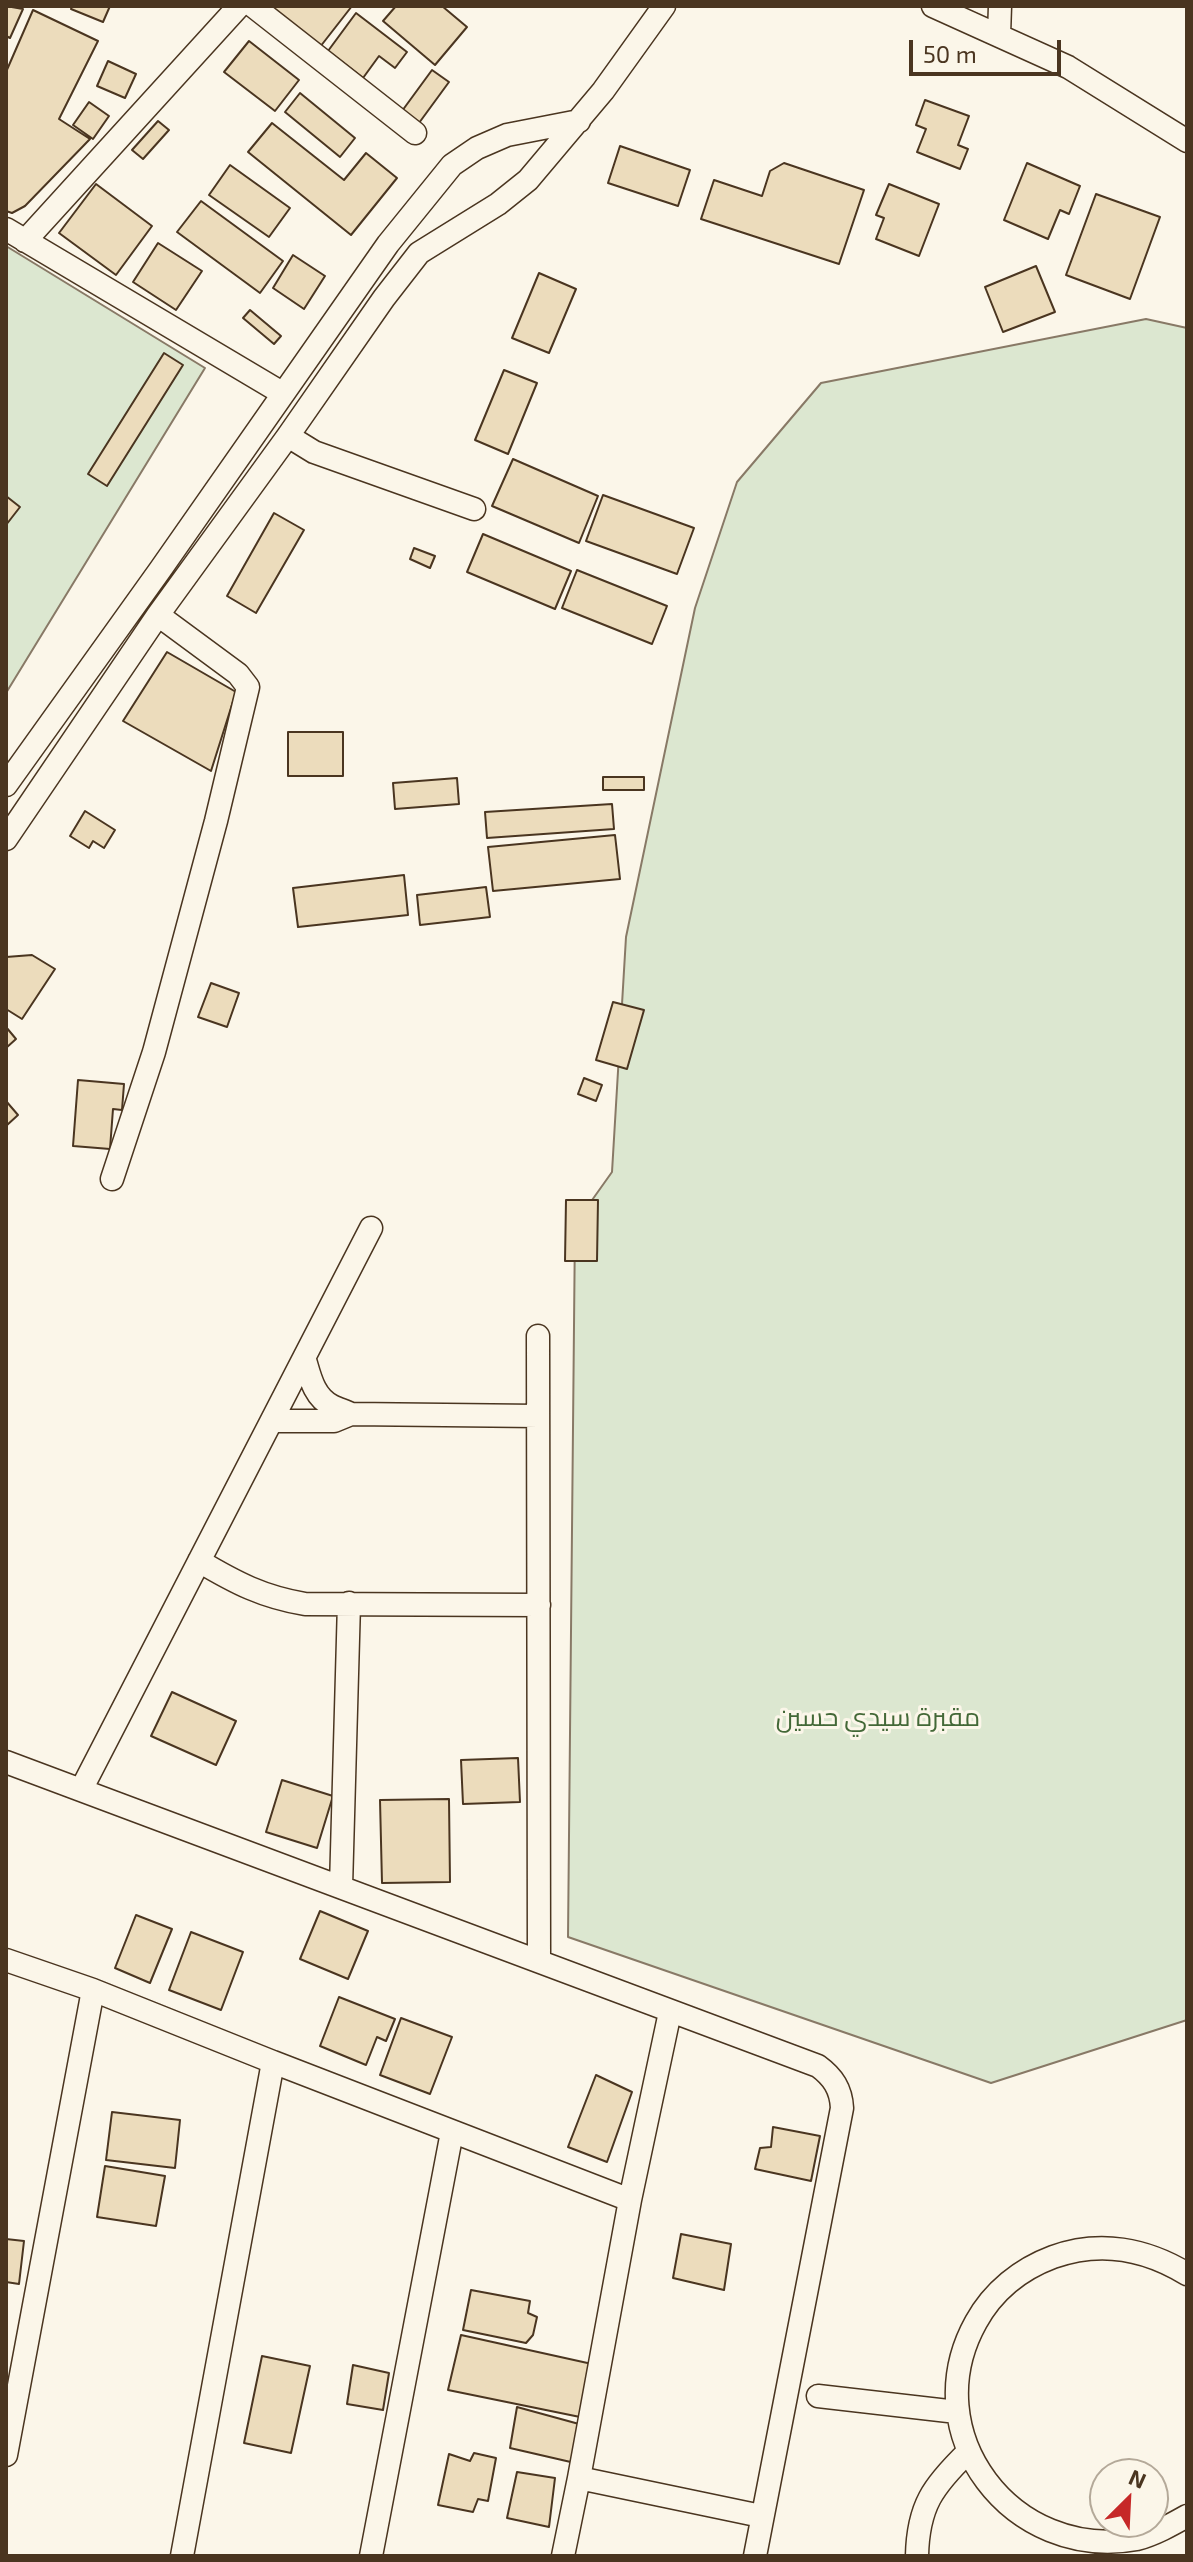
<!DOCTYPE html>
<meta charset="utf-8">
<style>
body{margin:0}
#map{position:relative;width:1193px;height:2562px;overflow:hidden;background:#fbf6e9;font-family:"Exo 2",sans-serif}
canvas{display:block}
.frame{position:absolute;inset:0;border:8px solid #4a3520;pointer-events:none}
.north{position:absolute;left:1089px;top:2458px;width:80px;height:80px;box-sizing:border-box;background:#fbf6e9;border:2px solid #b4a999;border-radius:50%;rotate:24deg;font-size:22px;font-weight:700;line-height:32px;text-align:center;color:#4a3520}
.north::after{content:'';display:block;margin:auto;width:28px;height:36px;background:#c62828;clip-path:polygon(50% 0,100% 100%,50% 72%,0 100%)}
.scale{position:absolute;left:909px;top:40px;width:152px;height:36px;box-sizing:border-box;border:4px solid #4a3520;border-top:0;padding-left:10px;font-size:24px;line-height:28px;white-space:nowrap;color:#4a3520;-webkit-text-stroke:6px #fbf6e9;paint-order:stroke}
</style>
<div id="map">
<canvas width="1193" height="2562"></canvas>
<div class="frame"></div>
<div class="north">N</div>
<div class="scale">50 m</div>
</div>
<script>
const ctx = document.querySelector('canvas').getContext('2d');
ctx.lineJoin = 'round';
function fill(path, color) {
  ctx.fillStyle = color;
  ctx.fill(path, 'evenodd');
}
function trace(path, color, width, dash) {
  ctx.strokeStyle = color;
  ctx.lineWidth = width;
  ctx.lineCap = dash ? 'butt' : 'round';
  ctx.setLineDash(dash || []);
  ctx.stroke(path);
}
function write(font, color, halo, rows, align = 'center') {
  ctx.font = font + ' "Exo 2",Cairo,sans-serif';
  ctx.lineWidth = 6;
  ctx.setLineDash([]);
  ctx.textBaseline = 'middle';
  ctx.strokeStyle = halo;
  ctx.fillStyle = color;
  for (const [text, x, y, turn = 0] of rows) {
    ctx.save();
    ctx.translate(x, y);
    ctx.rotate((+turn || 0) * Math.PI / 180);
    ctx.textAlign = isNaN(turn) ? turn : align;
    if (halo) ctx.strokeText(text, 0, 0);
    ctx.fillText(text, 0, 0);
    ctx.restore();
  }
}
const green = new Path2D(`
 M 6,246 L 205,368 L 6,693 Z
 M 1146,319 L 1187,328 L 1187,2020 L 991,2083 L 568,1937 L 575,1224 L 612,1172 L 626,937 L 695,608 L 737,482 L 821,383 Z`);
fill(green, '#dce7d0');
trace(green, '#887966', 2);
const building = new Path2D(`
 M 6,6 L 23,9 L 10,38 L 6,36 Z
 M 72,6 L 110,6 L 103,22 L 71,9 Z
 M 269,6 L 352,6 L 320,47 Z
 M 396,6 L 442,6 L 467,27 L 435,65 L 383,21 Z
 M 33,10 L 98,41 L 59,119 L 90,139 L 25,206 L 12,213 L 6,211 L 6,72 Z
 M 356,13 L 407,52 L 395,68 L 379,56 L 363,78 L 328,51 Z
 M 249,41 L 299,80 L 275,111 L 224,72 Z
 M 108,61 L 136,74 L 125,98 L 97,86 Z
 M 432,70 L 449,82 L 419,123 L 402,111 Z
 M 300,93 L 355,138 L 340,157 L 285,112 Z
 M 925,100 L 969,116 L 958,145 L 968,149 L 960,169 L 917,152 L 926,129 L 916,125 Z
 M 89,102 L 109,116 L 93,139 L 73,125 Z
 M 158,121 L 169,130 L 143,159 L 132,150 Z
 M 272,123 L 344,180 L 366,153 L 397,178 L 351,235 L 248,152 Z
 M 620,146 L 690,170 L 678,206 L 608,183 Z
 M 784,163 L 864,190 L 839,264 L 701,219 L 714,180 L 762,196 L 770,171 Z
 M 1027,163 L 1080,186 L 1069,214 L 1060,210 L 1048,239 L 1004,220 Z
 M 230,165 L 290,208 L 269,237 L 209,195 Z
 M 96,184 L 152,226 L 116,275 L 59,233 Z
 M 889,184 L 939,204 L 919,256 L 876,239 L 884,218 L 876,215 Z
 M 1096,194 L 1160,217 L 1130,299 L 1066,275 Z
 M 201,201 L 283,261 L 260,293 L 177,232 Z
 M 158,243 L 202,271 L 176,310 L 133,282 Z
 M 293,255 L 325,276 L 304,309 L 273,288 Z
 M 1036,266 L 1055,312 L 1003,332 L 985,287 Z
 M 539,273 L 576,289 L 549,353 L 512,338 Z
 M 250,310 L 281,336 L 274,344 L 243,318 Z
 M 164,353 L 183,365 L 107,486 L 88,474 Z
 M 504,370 L 537,383 L 508,454 L 475,440 Z
 M 513,459 L 598,496 L 579,543 L 492,506 Z
 M 603,495 L 694,528 L 677,574 L 586,541 Z
 M 6,496 L 20,507 L 6,525 Z
 M 274,513 L 304,530 L 256,613 L 227,596 Z
 M 483,534 L 571,571 L 555,609 L 467,572 Z
 M 414,548 L 435,556 L 430,568 L 410,559 Z
 M 577,570 L 667,606 L 652,644 L 562,608 Z
 M 167,652 L 236,692 L 211,771 L 123,721 Z
 M 288,732 L 343,732 L 343,776 L 288,776 Z
 M 603,777 L 644,777 L 644,790 L 603,790 Z
 M 457,778 L 459,804 L 395,809 L 393,783 Z
 M 612,804 L 614,829 L 487,838 L 485,812 Z
 M 85,811 L 115,830 L 104,848 L 93,841 L 89,848 L 70,836 Z
 M 615,835 L 620,879 L 493,891 L 488,847 Z
 M 404,875 L 408,915 L 298,927 L 293,888 Z
 M 486,887 L 490,917 L 420,925 L 417,895 Z
 M 32,955 L 55,969 L 22,1019 L 6,1009 L 6,957 Z
 M 211,983 L 239,993 L 227,1027 L 198,1017 Z
 M 613,1002 L 644,1010 L 627,1069 L 596,1060 Z
 M 6,1027 L 16,1039 L 6,1048 Z
 M 584,1078 L 602,1085 L 596,1101 L 578,1094 Z
 M 78,1080 L 124,1084 L 122,1110 L 113,1109 L 110,1149 L 73,1146 Z
 M 6,1101 L 18,1115 L 6,1126 Z
 M 566,1200 L 598,1200 L 597,1261 L 565,1261 Z
 M 172,1692 L 236,1721 L 216,1765 L 151,1736 Z
 M 518,1758 L 520,1802 L 463,1804 L 461,1760 Z
 M 282,1780 L 333,1796 L 317,1848 L 266,1832 Z
 M 449,1799 L 450,1882 L 382,1883 L 380,1800 Z
 M 320,1911 L 368,1931 L 348,1979 L 300,1959 Z
 M 136,1915 L 172,1929 L 150,1983 L 115,1968 Z
 M 191,1932 L 243,1952 L 221,2010 L 169,1990 Z
 M 339,1997 L 395,2019 L 386,2041 L 377,2037 L 366,2065 L 320,2046 Z
 M 401,2018 L 452,2037 L 430,2094 L 380,2075 Z
 M 596,2075 L 632,2092 L 607,2162 L 568,2147 Z
 M 112,2112 L 180,2120 L 175,2168 L 106,2160 Z
 M 773,2127 L 820,2136 L 811,2181 L 755,2169 L 760,2148 L 771,2147 Z
 M 105,2166 L 165,2176 L 156,2226 L 97,2217 Z
 M 681,2234 L 731,2244 L 724,2290 L 673,2278 Z
 M 6,2239 L 24,2241 L 19,2284 L 6,2282 Z
 M 471,2290 L 530,2301 L 528,2313 L 537,2317 L 533,2335 L 526,2343 L 463,2330 Z
 M 461,2335 L 592,2364 L 580,2417 L 448,2390 Z
 M 262,2356 L 310,2366 L 291,2453 L 244,2443 Z
 M 353,2365 L 389,2373 L 383,2410 L 347,2404 Z
 M 517,2407 L 579,2424 L 575,2463 L 510,2448 Z
 M 474,2453 L 496,2458 L 488,2501 L 478,2499 L 473,2512 L 438,2505 L 449,2454 L 470,2461 Z
 M 517,2472 L 555,2478 L 549,2527 L 507,2518 Z`);
fill(building, '#ecdcbc');
trace(building, '#4a3520', 2);
const minor = new Path2D(`
 M 253,6 L 415,133
 M 933,6 L 1068,67 L 1187,141
 M 999,35 L 1000,6
 M 6,229 L 282,393
 M 25,241 L 239,6
 M 288,436 L 314,452 L 474,509
 M 6,785 L 160,570 L 388,244 L 452,165 L 477,148 L 507,135 L 579,121
 M 6,839 L 158,615 L 288,436 L 384,298 L 419,253 L 498,204 L 528,180 L 603,91 L 664,6
 M 112,1179 L 154,1052 L 216,821 L 248,687 L 238,674 L 158,615
 M 538,1336 L 539,1961
 M 305,1360 C 310,1377 314,1397 332,1406 C 338,1409 345,1411 351,1414 L 538,1416
 M 272,1421 L 334,1421 L 351,1414
 M 199,1561 C 236,1583 263,1597 305,1604 L 539,1605
 M 6,1762 L 818,2066 C 833,2077 841,2089 842,2108 L 755,2556
 M 81,1790 L 371,1228
 M 341,1887 L 349,1603
 M 6,1960 L 93,1990 L 273,2062
 M 1187,2274 C 1146,2249 1100,2240 1053,2257 C 1021,2269 993,2291 976,2322 C 914,2433 1012,2562 1137,2539 C 1155,2534 1171,2525 1187,2516
 M 818,2396 L 957,2412
 M 6,2455 L 93,1990
 M 579,2478 L 761,2516
 M 182,2556 L 273,2062 L 630,2200
 M 371,2556 L 452,2132
 M 563,2556 L 579,2478 L 630,2200 L 670,2012
 M 917,2556 C 918,2506 933,2486 968,2452`);
trace(minor, '#4a3520', 25);
trace(minor, '#fbf6e9', 22);
write('26px', '#436837', '#fbf6e9', [
 ["مقبرة سيدي حسين",878,1717]
]);
</script>
